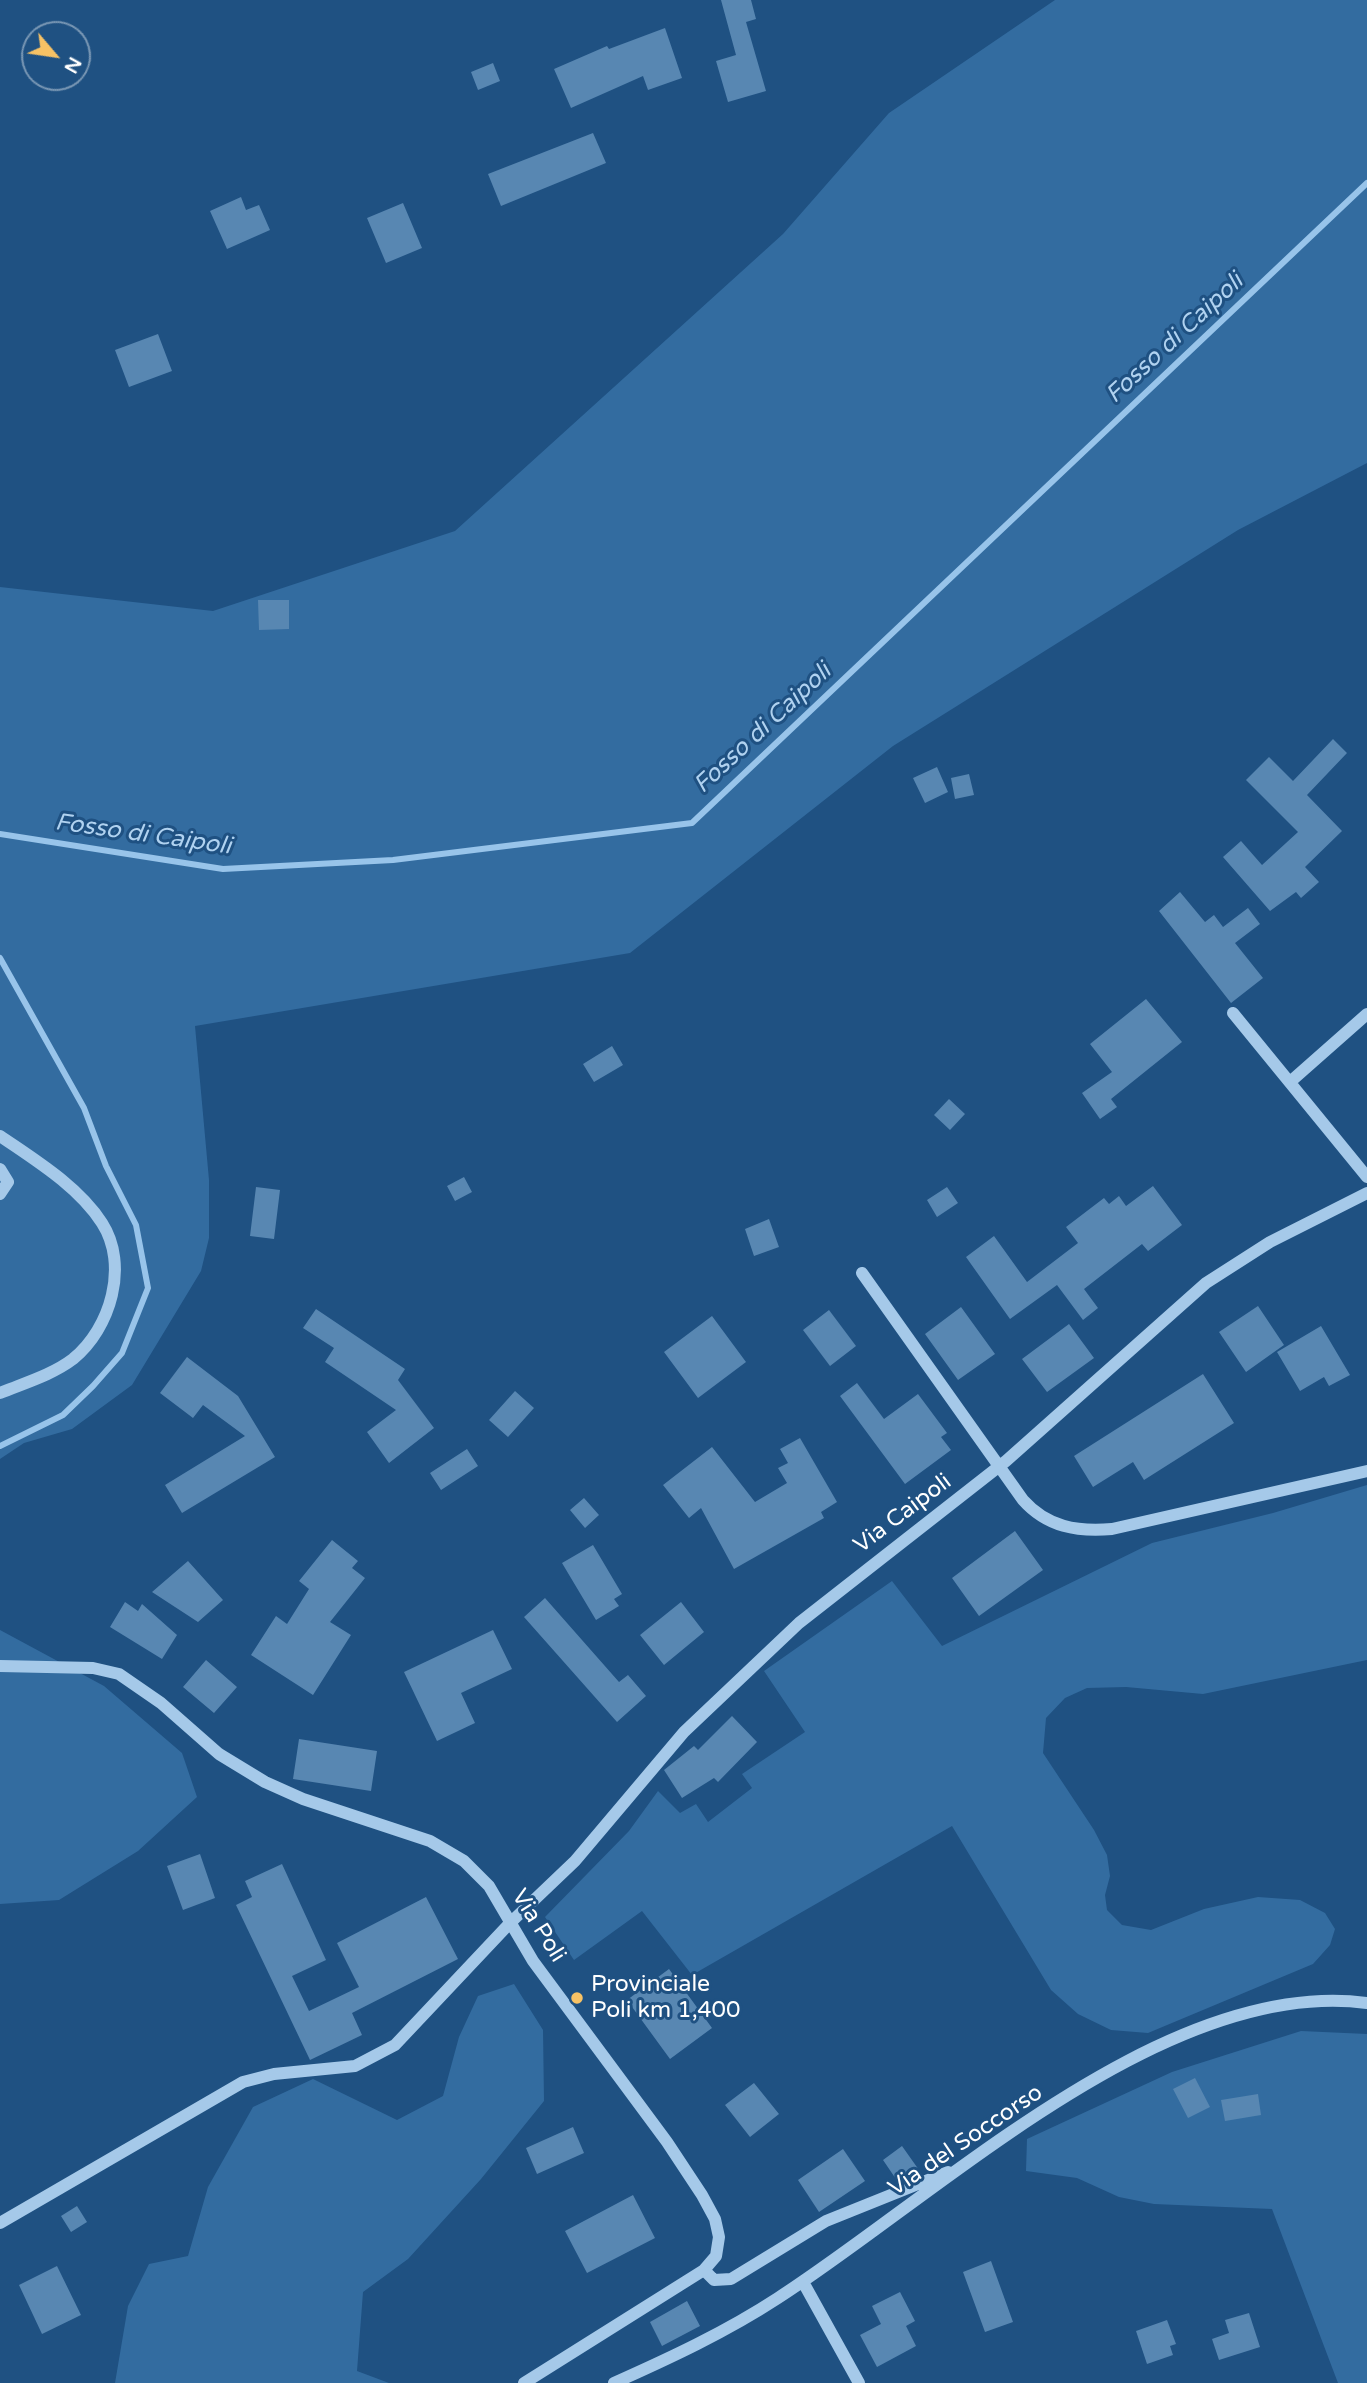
<!DOCTYPE html>
<style>
body{margin:0}
#map{position:relative;width:1367px;height:2383px;overflow:hidden;background:#1f5182;font-family:"Varela Round",sans-serif}
canvas{display:block}
.north{position:absolute;left:21px;top:21px;width:70px;height:70px;box-sizing:border-box;background:#1f5182;border:2px solid #7997b4;border-radius:50%;rotate:119deg;font-size:19px;font-weight:700;line-height:28px;text-align:center;color:#fff}
.north::after{content:'';display:block;margin:auto;width:24px;height:32px;background:#f7c265;clip-path:polygon(50% 0,100% 100%,50% 72%,0 100%)}
</style>
<div id="map">
<canvas width="1367" height="2383"></canvas>
<div class="north">N</div>
</div>
<script>
const ctx = document.querySelector('canvas').getContext('2d');
ctx.lineJoin = 'round';
function fill(path, color) {
  ctx.fillStyle = color;
  ctx.fill(path, 'evenodd');
}
function trace(path, color, width, dash) {
  ctx.strokeStyle = color;
  ctx.lineWidth = width;
  ctx.lineCap = dash ? 'butt' : 'round';
  ctx.setLineDash(dash || []);
  ctx.stroke(path);
}
function write(font, color, halo, rows, align = 'center') {
  ctx.font = font + ' "Varela Round",sans-serif';
  ctx.lineWidth = 6;
  ctx.setLineDash([]);
  ctx.textBaseline = 'middle';
  ctx.strokeStyle = halo;
  ctx.fillStyle = color;
  for (const [text, x, y, turn = 0] of rows) {
    ctx.save();
    ctx.translate(x, y);
    ctx.rotate((+turn || 0) * Math.PI / 180);
    ctx.textAlign = isNaN(turn) ? turn : align;
    if (halo) ctx.strokeText(text, 0, 0);
    ctx.fillText(text, 0, 0);
    ctx.restore();
  }
}
fill(new Path2D(`
 M 1055,0 L 1367,0 L 1367,463 L 1238,530 L 893,746 L 630,953 L 195,1026 L 209,1180 L 209,1238 L 201,1271 L 132,1385 L 72,1429 L 24,1443 L 0,1459 L 0,587 L 213,611 L 455,531 L 783,234 L 889,113 Z
 M 1367,1485 L 1367,1660 L 1203,1694 L 1126,1687 L 1087,1688 L 1065,1698 L 1046,1718 L 1043,1753 L 1094,1830 L 1107,1855 L 1110,1876 L 1105,1895 L 1107,1910 L 1122,1925 L 1151,1930 L 1204,1909 L 1258,1897 L 1300,1900 L 1325,1913 L 1335,1929 L 1330,1945 L 1313,1964 L 1148,2033 L 1111,2030 L 1078,2014 L 1051,1990 L 952,1826 L 692,1975 L 642,1911 L 574,1960 L 545,1917 L 629,1831 L 658,1791 L 680,1813 L 696,1804 L 708,1822 L 752,1788 L 742,1774 L 805,1732 L 764,1671 L 892,1581 L 942,1646 L 1152,1543 L 1273,1513 Z
 M 0,1630 L 104,1686 L 182,1753 L 197,1797 L 138,1851 L 59,1900 L 0,1904 Z
 M 514,1984 L 543,2030 L 544,2101 L 481,2179 L 408,2259 L 363,2292 L 357,2371 L 389,2383 L 115,2383 L 128,2306 L 149,2264 L 188,2256 L 208,2187 L 253,2107 L 313,2079 L 397,2120 L 443,2096 L 459,2037 L 478,1996 Z
 M 1301,2031 L 1367,2034 L 1367,2383 L 1338,2383 L 1272,2209 L 1154,2204 L 1119,2197 L 1077,2178 L 1026,2171 L 1027,2139 L 1172,2072 Z`), '#336ca0');
trace(new Path2D(`
 M 0,834 L 223,869 L 393,860 L 692,823 L 1367,183
 M 0,958 L 84,1108 L 106,1166 L 136,1225 L 148,1288 L 122,1353 L 93,1386 L 63,1415 L 0,1446`), '#98c4ea', 6);
fill(new Path2D(`
 M 721,0 L 751,0 L 756,19 L 746,22 L 766,91 L 728,102 L 716,61 L 736,55 Z
 M 665,28 L 682,78 L 648,90 L 643,76 L 571,108 L 554,69 L 607,46 L 609,49 Z
 M 493,63 L 500,81 L 478,90 L 471,72 Z
 M 593,133 L 606,163 L 501,206 L 488,174 Z
 M 241,197 L 246,210 L 259,205 L 270,230 L 227,249 L 210,211 Z
 M 403,203 L 422,248 L 386,263 L 367,218 Z
 M 158,334 L 172,371 L 129,387 L 115,350 Z
 M 258,600 L 289,600 L 289,629 L 259,630 Z
 M 1333,739 L 1347,753 L 1307,795 L 1342,831 L 1305,867 L 1319,882 L 1301,898 L 1296,892 L 1270,911 L 1223,857 L 1241,841 L 1262,865 L 1298,832 L 1246,780 L 1269,757 L 1293,781 Z
 M 937,767 L 948,792 L 925,803 L 913,778 Z
 M 969,774 L 974,795 L 955,799 L 951,778 Z
 M 1180,892 L 1205,922 L 1214,915 L 1223,927 L 1248,908 L 1260,924 L 1235,943 L 1263,978 L 1231,1003 L 1159,911 Z
 M 1146,999 L 1182,1042 L 1111,1099 L 1117,1107 L 1100,1119 L 1082,1093 L 1112,1072 L 1090,1044 Z
 M 612,1046 L 623,1065 L 594,1082 L 583,1064 Z
 M 949,1099 L 965,1114 L 950,1130 L 934,1115 Z
 M 464,1177 L 472,1192 L 455,1201 L 447,1186 Z
 M 1153,1186 L 1182,1225 L 1148,1251 L 1142,1244 L 1084,1289 L 1098,1308 L 1083,1320 L 1057,1285 L 1010,1319 L 966,1257 L 994,1236 L 1027,1282 L 1078,1243 L 1066,1227 L 1104,1198 L 1109,1204 L 1119,1196 L 1126,1206 Z
 M 256,1187 L 280,1190 L 274,1239 L 250,1236 Z
 M 947,1187 L 958,1203 L 937,1217 L 927,1200 Z
 M 769,1219 L 779,1247 L 754,1256 L 745,1229 Z
 M 1258,1306 L 1284,1345 L 1246,1372 L 1219,1332 Z
 M 961,1307 L 995,1354 L 958,1380 L 925,1334 Z
 M 316,1309 L 405,1369 L 398,1380 L 434,1428 L 389,1463 L 367,1432 L 396,1410 L 325,1362 L 334,1348 L 303,1328 Z
 M 829,1310 L 856,1346 L 830,1366 L 803,1330 Z
 M 712,1316 L 746,1362 L 698,1398 L 664,1352 Z
 M 1069,1324 L 1094,1358 L 1047,1392 L 1022,1359 Z
 M 1321,1326 L 1350,1375 L 1329,1386 L 1324,1377 L 1300,1391 L 1277,1352 Z
 M 187,1357 L 238,1396 L 275,1457 L 182,1513 L 165,1485 L 245,1436 L 203,1405 L 193,1418 L 160,1393 Z
 M 1203,1374 L 1234,1423 L 1144,1480 L 1133,1462 L 1093,1487 L 1074,1456 Z
 M 857,1383 L 884,1419 L 918,1394 L 947,1433 L 941,1437 L 951,1450 L 905,1484 L 840,1396 Z
 M 515,1391 L 534,1408 L 508,1437 L 489,1420 Z
 M 800,1438 L 837,1502 L 821,1512 L 824,1518 L 734,1569 L 701,1508 L 689,1518 L 663,1485 L 712,1447 L 755,1502 L 787,1483 L 778,1468 L 788,1463 L 780,1449 Z
 M 467,1449 L 478,1466 L 441,1490 L 430,1473 Z
 M 584,1498 L 599,1515 L 585,1528 L 570,1510 Z
 M 1015,1531 L 1043,1570 L 979,1616 L 952,1578 Z
 M 332,1540 L 358,1561 L 352,1568 L 365,1578 L 330,1622 L 351,1635 L 313,1695 L 251,1655 L 276,1616 L 287,1624 L 309,1589 L 299,1581 Z
 M 593,1545 L 622,1594 L 614,1599 L 619,1606 L 596,1620 L 562,1563 Z
 M 188,1561 L 223,1600 L 198,1622 L 152,1592 Z
 M 545,1598 L 619,1682 L 628,1675 L 646,1696 L 617,1722 L 524,1617 Z
 M 125,1602 L 138,1611 L 142,1604 L 177,1635 L 162,1659 L 110,1627 Z
 M 681,1602 L 704,1632 L 664,1665 L 640,1635 Z
 M 493,1630 L 512,1669 L 461,1693 L 475,1723 L 437,1741 L 404,1672 Z
 M 206,1660 L 237,1687 L 214,1713 L 183,1687 Z
 M 732,1716 L 757,1742 L 718,1782 L 714,1778 L 682,1798 L 664,1770 L 694,1746 L 698,1750 Z
 M 299,1739 L 377,1751 L 371,1791 L 293,1779 Z
 M 200,1854 L 215,1898 L 183,1910 L 167,1866 Z
 M 282,1864 L 326,1960 L 292,1976 L 309,2011 L 359,1987 L 337,1943 L 426,1897 L 458,1959 L 352,2013 L 362,2035 L 310,2060 L 236,1905 L 252,1897 L 245,1881 Z
 M 669,1969 L 712,2028 L 670,2059 L 627,2000 Z
 M 1195,2078 L 1210,2107 L 1188,2118 L 1173,2089 Z
 M 754,2083 L 779,2114 L 750,2137 L 725,2105 Z
 M 1258,2094 L 1261,2115 L 1225,2121 L 1221,2100 Z
 M 573,2127 L 584,2153 L 537,2174 L 526,2148 Z
 M 902,2146 L 919,2170 L 898,2182 L 883,2160 Z
 M 843,2149 L 865,2181 L 819,2212 L 798,2180 Z
 M 633,2195 L 655,2238 L 587,2273 L 565,2231 Z
 M 77,2206 L 87,2222 L 71,2232 L 61,2216 Z
 M 991,2261 L 1013,2322 L 985,2332 L 963,2272 Z
 M 57,2266 L 81,2315 L 42,2334 L 19,2285 Z
 M 900,2292 L 915,2321 L 906,2326 L 916,2346 L 877,2367 L 860,2335 L 881,2324 L 872,2306 Z
 M 687,2301 L 700,2326 L 662,2346 L 650,2322 Z
 M 1249,2313 L 1260,2347 L 1219,2360 L 1212,2339 L 1229,2333 L 1225,2320 Z
 M 1167,2320 L 1176,2344 L 1170,2346 L 1173,2355 L 1147,2364 L 1136,2331 Z`), '#5887b2');
trace(new Path2D(`
 M 1233,1013 L 1367,1177
 M 1290,1082 L 1367,1014
 M 0,1136 C 35,1160 78,1186 102,1223 C 129,1265 111,1328 73,1359 C 52,1375 24,1383 0,1393
 M 0,1169 L 8,1182 L 0,1194
 M 862,1273 L 1023,1500 C 1047,1527 1077,1532 1112,1529 L 1367,1471
 M 0,1666 L 93,1668 L 119,1674 L 161,1703 L 219,1754 L 265,1782 L 303,1799 L 430,1841 L 464,1861 L 489,1886 L 533,1961 L 667,2142 L 702,2195 L 715,2219 L 719,2237 L 716,2256 L 704,2270 L 524,2383
 M 0,2223 L 243,2082 L 274,2074 L 355,2066 L 395,2045 L 510,1923 L 575,1861 L 684,1732 L 799,1623 L 1006,1461 L 1206,1283 L 1270,1242 L 1367,1193
 M 704,2270 L 714,2280 L 731,2279 L 826,2221 L 948,2172
 M 803,2282 L 859,2383
 M 614,2383 C 670,2358 726,2332 778,2298 C 938,2195 1166,1976 1367,2003`), '#a5c9e9', 12);
for (const [x, y, r, color] of [
 [577,1998,7,"#f7c265"]
]) {
  const dot = new Path2D();
  dot.arc(x, y, r, 0, 2 * Math.PI);
  ctx.fillStyle = color;
  ctx.fill(dot);
  trace(dot, '#1f5182', 2.5);
}
write('23px', '#fff', '#1f5182', [
 ["Via Caipoli",903,1514,-37],
 ["Via Poli",538,1926,58],
 ["Via del Soccorso",966,2141,-34]
]);
write('23px', '#fff', '#1f5182', [
 ["Provinciale",591,1985],
 ["Poli km 1,400",591,2011]
], 'left');
write('italic 24px', '#b0d2f0', '#1f5182', [
 ["Fosso di Caipoli",1175,339,-43],
 ["Fosso di Caipoli",763,729,-43],
 ["Fosso di Caipoli",143,835,8]
]);
</script>
